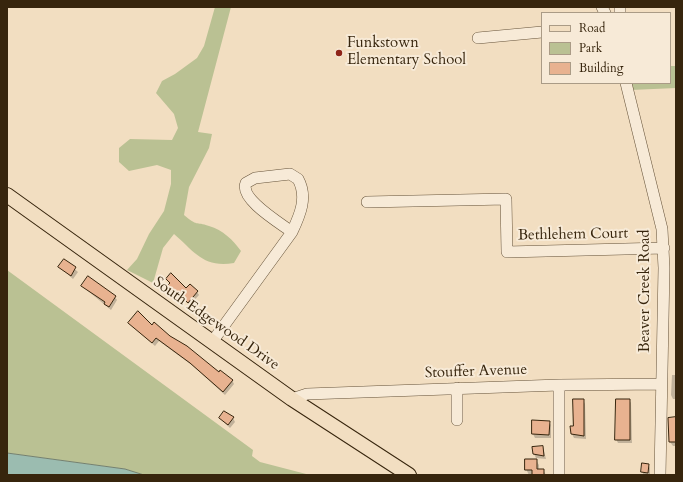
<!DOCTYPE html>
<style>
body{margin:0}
#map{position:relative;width:683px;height:482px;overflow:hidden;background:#f2dec1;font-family:Cardo,serif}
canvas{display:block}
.frame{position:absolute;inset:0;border:8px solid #37250d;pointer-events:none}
.legend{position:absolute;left:541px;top:12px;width:130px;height:72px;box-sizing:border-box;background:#f7ead7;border:1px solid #aa9b86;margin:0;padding:5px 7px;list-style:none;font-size:12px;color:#37250d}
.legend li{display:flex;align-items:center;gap:8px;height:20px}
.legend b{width:20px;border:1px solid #aa9b86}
</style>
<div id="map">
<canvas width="683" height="482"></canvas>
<div class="frame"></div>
<ul class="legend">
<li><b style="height:5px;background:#f2dec1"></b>Road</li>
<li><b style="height:11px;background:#bac193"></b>Park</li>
<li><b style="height:11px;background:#e8b290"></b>Building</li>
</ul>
</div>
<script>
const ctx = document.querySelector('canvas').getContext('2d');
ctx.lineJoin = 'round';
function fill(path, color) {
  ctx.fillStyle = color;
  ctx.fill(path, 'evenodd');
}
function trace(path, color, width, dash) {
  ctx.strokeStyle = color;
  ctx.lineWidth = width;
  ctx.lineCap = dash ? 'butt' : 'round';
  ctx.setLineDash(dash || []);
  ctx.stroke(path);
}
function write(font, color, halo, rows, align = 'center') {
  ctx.font = font + ' Cardo,serif';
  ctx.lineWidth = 4;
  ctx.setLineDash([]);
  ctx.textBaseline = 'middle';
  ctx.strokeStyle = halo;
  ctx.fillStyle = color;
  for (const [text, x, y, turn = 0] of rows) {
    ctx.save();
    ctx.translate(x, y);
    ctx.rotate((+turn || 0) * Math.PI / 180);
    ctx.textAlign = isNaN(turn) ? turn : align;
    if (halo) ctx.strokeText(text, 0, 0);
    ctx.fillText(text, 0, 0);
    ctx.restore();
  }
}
fill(new Path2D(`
 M 215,7 L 231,7 L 198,132 L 212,134 L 209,148 L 189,187 L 184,215 C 198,227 195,221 209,226 C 223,230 233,240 241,251 L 234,263 C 203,268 195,252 174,234 L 163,248 L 153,283 L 127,270 L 137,259 L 149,234 L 164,211 L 171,184 L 171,170 L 157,165 L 129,171 L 119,162 L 119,148 L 130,139 L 172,140 L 178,128 L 174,114 L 156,93 L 162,81 L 175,74 L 197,58 L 204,46 Z
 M 670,66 L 676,66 L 676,88 L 631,90 L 630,83 L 670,83 Z
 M 7,270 L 253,450 L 252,456 L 260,462 L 310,475 L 144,475 L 125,469 L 7,453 Z`), '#bac193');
const water = new Path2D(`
 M 7,453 L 125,469 L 144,475 L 7,475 Z`);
fill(water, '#9bbcb0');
trace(water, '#73806f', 1);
fill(new Path2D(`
 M 64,260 L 78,272 L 73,279 L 60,267 Z
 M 167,279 L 187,290 L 197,292 L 199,295 L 190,305 L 175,292 L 173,294 L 169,290 L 167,287 L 170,284 Z
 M 82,286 L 115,297 L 117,300 L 111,310 Z
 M 129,323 L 152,326 L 232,380 L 234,384 L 225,395 L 193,366 L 159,341 L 155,346 Z
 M 672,375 L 676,375 L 676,399 L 673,399 L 671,395 Z
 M 583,400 L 585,404 L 586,439 L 574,438 L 572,434 Z
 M 629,400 L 631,403 L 632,443 L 618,443 L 616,439 Z
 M 220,418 L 233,418 L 235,422 L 230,428 Z
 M 676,418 L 676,475 L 675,446 L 673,446 L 670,442 Z
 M 549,422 L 551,425 L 551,438 L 535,438 L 533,434 Z
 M 543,447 L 546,459 L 536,458 L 534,454 Z
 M 536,460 L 539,465 L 539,470 L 543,470 L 546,475 L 529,475 L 526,469 Z
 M 648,464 L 650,468 L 650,475 L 644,475 L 642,472 Z`), '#0003');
const building = new Path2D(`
 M 64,259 L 76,267 L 71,276 L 58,267 Z
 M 171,273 L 186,288 L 190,284 L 198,291 L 188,303 L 173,289 L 171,291 L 166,287 L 170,283 L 166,279 Z
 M 88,276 L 116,296 L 109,307 L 104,304 L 105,302 L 81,286 Z
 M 138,311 L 152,325 L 154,322 L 170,336 L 187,346 L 219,372 L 220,370 L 233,380 L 223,392 L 190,363 L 156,338 L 152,343 L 128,323 Z
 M 573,399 L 584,399 L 584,436 L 571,434 L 570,426 L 573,426 Z
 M 616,399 L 630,399 L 630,440 L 615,440 Z
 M 224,411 L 234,417 L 228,425 L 219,418 Z
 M 676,417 L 676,442 L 669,442 L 668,418 Z
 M 532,420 L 550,421 L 549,435 L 532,434 Z
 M 543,446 L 544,456 L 533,454 L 532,447 Z
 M 525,459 L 537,459 L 537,469 L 544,469 L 544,475 L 532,475 L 532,470 L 525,470 Z
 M 642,463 L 649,464 L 648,473 L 641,472 Z`);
fill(building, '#e8b290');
trace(building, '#37250d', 1);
const minor = new Path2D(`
 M 602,7 L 605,13
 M 620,13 L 620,7
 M 478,38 L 542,32
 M 626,83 L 662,229 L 664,268 L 660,475
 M 367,202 L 506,199 L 507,252 L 664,248
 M 212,342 L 292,232 C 280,223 239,199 246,183 L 255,178 L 290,174 L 298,179 C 308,197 300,215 292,232
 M 457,388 L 457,420
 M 292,399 L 307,394 L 559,385 L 661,384
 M 559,475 L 559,385`);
const major = new Path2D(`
 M 7,195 L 292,399 L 409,475`);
trace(minor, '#66533a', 12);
trace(major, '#37250d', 16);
trace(minor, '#f7ead7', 11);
trace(major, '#f2dec1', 14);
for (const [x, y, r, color] of [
 [339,53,4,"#8f2418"]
]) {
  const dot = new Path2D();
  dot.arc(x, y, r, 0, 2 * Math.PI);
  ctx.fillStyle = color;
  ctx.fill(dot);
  trace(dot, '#f7ead7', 1.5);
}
write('15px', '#37250d', '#f7ead7', [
 ["Funkstown",347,44],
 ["Elementary School",347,61]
], 'left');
write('15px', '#37250d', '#f7ead7', [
 ["Bethlehem Court",573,235,-1],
 ["Beaver Creek Road",646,291,-90],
 ["South Edgewood Drive",216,324,35],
 ["Stouffer Avenue",476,372,-2]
]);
</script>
